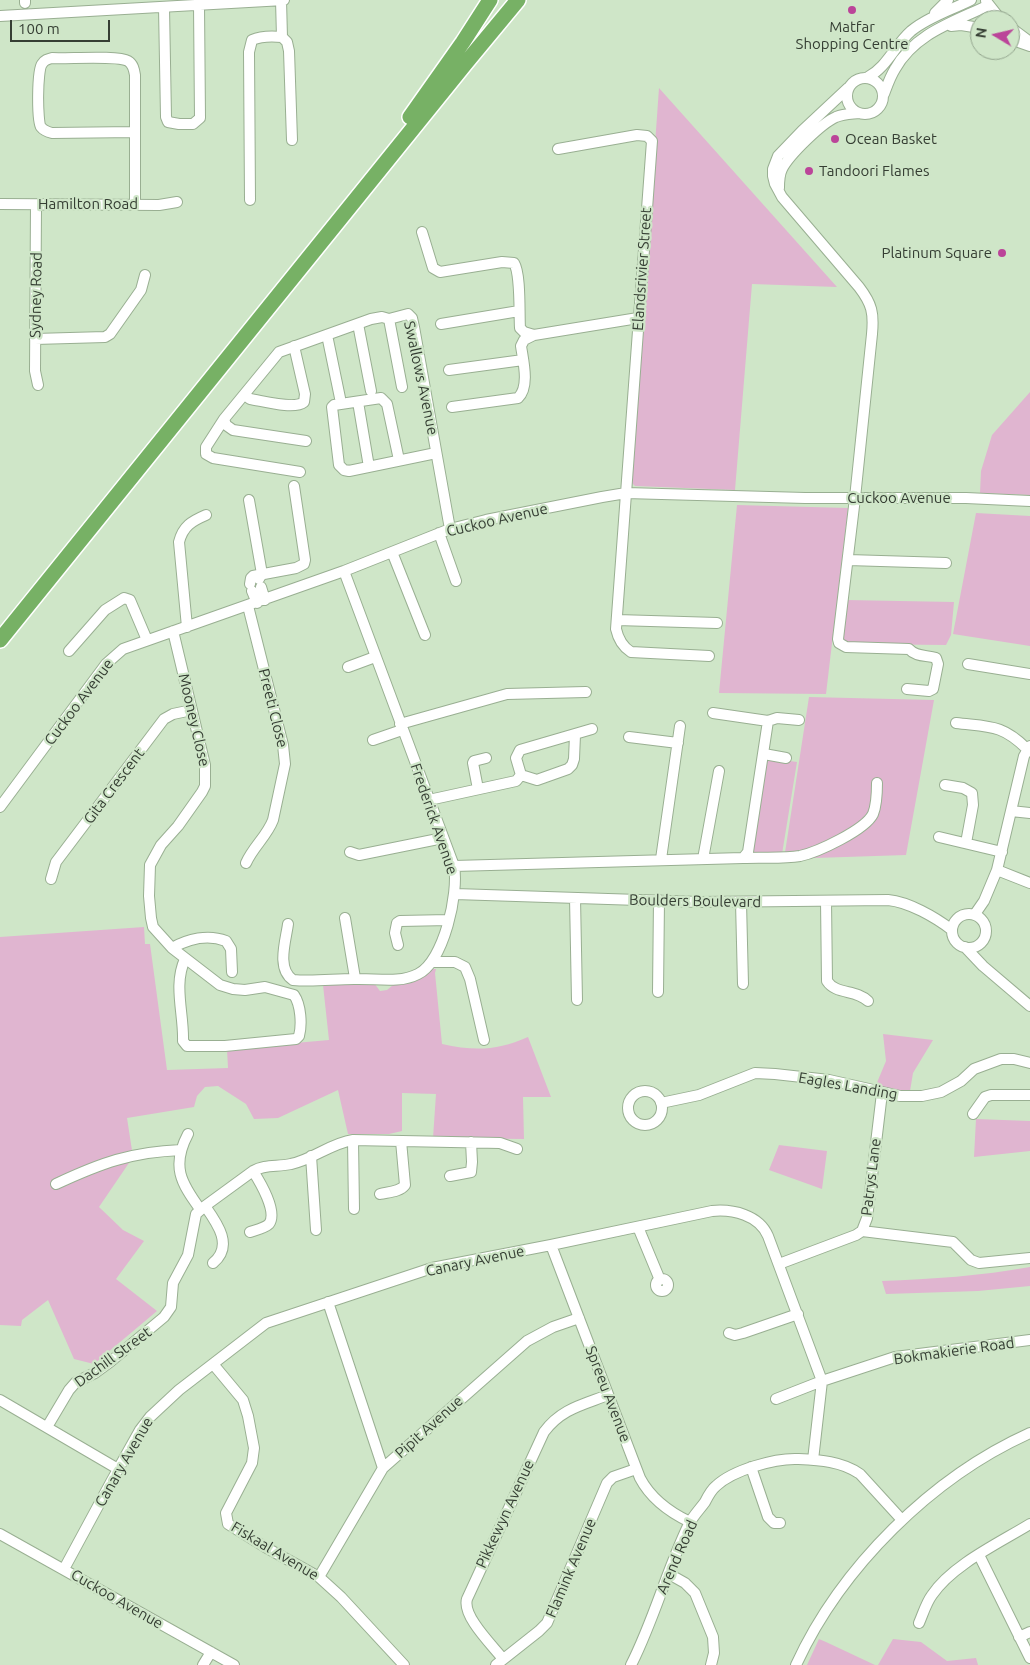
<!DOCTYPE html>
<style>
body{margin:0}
#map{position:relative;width:1030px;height:1665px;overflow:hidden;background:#cfe6c8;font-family:Ubuntu,sans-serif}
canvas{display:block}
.north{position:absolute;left:970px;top:10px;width:50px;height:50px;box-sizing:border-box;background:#cfe6c8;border:1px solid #91a38c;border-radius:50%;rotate:279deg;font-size:14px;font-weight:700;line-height:20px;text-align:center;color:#353e33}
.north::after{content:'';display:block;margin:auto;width:18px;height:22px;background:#b49;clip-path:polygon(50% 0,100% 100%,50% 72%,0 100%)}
.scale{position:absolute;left:10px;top:20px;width:100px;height:22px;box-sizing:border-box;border:2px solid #353e33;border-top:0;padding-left:6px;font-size:15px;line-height:18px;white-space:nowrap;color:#353e33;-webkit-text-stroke:4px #cfe6c8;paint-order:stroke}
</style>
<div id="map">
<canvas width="1030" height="1665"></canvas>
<div class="north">N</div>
<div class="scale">100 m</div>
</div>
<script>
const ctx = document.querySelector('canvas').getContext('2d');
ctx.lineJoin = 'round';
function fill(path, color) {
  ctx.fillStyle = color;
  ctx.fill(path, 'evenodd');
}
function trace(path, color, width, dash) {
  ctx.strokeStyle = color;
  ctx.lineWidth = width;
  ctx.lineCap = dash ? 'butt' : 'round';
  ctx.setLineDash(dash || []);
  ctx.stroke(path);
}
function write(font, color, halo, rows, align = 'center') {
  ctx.font = font + ' Ubuntu,sans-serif';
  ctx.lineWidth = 4.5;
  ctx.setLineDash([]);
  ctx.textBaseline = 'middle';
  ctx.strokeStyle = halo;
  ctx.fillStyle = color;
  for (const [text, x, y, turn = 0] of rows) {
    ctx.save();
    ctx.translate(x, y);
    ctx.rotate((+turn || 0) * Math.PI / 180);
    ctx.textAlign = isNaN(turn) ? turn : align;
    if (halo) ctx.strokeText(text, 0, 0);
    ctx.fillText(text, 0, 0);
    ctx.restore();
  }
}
fill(new Path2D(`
 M 659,88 L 837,287 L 752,284 L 735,490 L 635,486 L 631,482 Z
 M 1030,392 L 1030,495 L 980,493 L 981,471 L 992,435 Z
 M 737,505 L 848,508 L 826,694 L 719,693 Z
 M 976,513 L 1030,516 L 1030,646 L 953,634 Z
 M 846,600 L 954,602 L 951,635 L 946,645 L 846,644 L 843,641 Z
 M 809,697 L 934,700 L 906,855 L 784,859 Z
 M 769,758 L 797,762 L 782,854 L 750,855 L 766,759 Z
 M 144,927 L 145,944 L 150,944 L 167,1070 L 228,1068 L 227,1049 L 329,1040 L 323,985 L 374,983 L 380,991 L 387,990 L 393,985 L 411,983 L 432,969 L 436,969 L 435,973 L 442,1044 C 474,1051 497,1051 528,1037 L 551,1097 L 523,1097 L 524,1139 L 433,1138 L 436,1094 L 402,1093 L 402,1131 L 389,1134 L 348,1134 L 338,1090 L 278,1118 L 254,1119 L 246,1104 L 218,1086 L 205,1087 L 197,1096 L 194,1107 L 127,1118 L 133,1157 L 99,1207 L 123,1230 L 144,1241 L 116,1279 L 157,1311 L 94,1364 L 74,1359 L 48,1300 L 22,1320 L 21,1326 L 0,1325 L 0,937 Z
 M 883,1034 L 933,1040 L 913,1073 L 910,1091 L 888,1089 L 876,1085 L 886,1061 Z
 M 976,1119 L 1030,1121 L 1030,1151 L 974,1157 Z
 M 779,1145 L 827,1151 L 822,1189 L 769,1170 Z
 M 1030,1267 L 1030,1286 L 978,1291 L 886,1294 L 882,1281 C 932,1279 981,1276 1030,1267 Z
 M 819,1639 L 826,1642 L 875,1665 L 807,1665 Z
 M 893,1639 L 921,1642 L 947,1661 L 976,1658 L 978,1665 L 878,1665 Z`), '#e0b5d0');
const minor = new Path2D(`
 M 25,0 L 25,3
 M 281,0 L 282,37
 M 986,1 L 1001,20
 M 164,7 L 166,117 L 168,122 L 179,124 L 193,124 L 200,118 L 199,5
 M 935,13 L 948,0
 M 0,16 L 284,0
 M 951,26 L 961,25 L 980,28
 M 1010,27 L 1030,42
 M 1010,39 L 1030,46
 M 868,77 C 887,67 895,45 911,31 C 928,17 951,10 971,0
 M847 96a18 18 0 1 1 36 0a18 18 0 1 1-36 0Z
 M 848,88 L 802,131 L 778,156 L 773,169 L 773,176 L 775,184 L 782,197 L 859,287 C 872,304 874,313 872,334 L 855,498 L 838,639 L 839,643 L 846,647 L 909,649 C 916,657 926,655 936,658 L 938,664 L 933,689 L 929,691 L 907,689
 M 884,94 C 887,86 890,77 895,69 C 915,33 954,22 989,5
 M 135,132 L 52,133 C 48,132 44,131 41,127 C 37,122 37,70 42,64 C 44,60 48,59 52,58 C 66,59 118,55 128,61 C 133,64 134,69 135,75 L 135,204
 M 558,149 L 637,135 L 647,136 L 652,141 L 616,629 C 618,638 623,647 631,652 L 709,656
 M 779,188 C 779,182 779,175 782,169 C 789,155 822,123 836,117 C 844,114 851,114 859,113
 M 250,200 L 249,52 L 252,40 C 261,36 272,36 282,37 L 287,42 L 289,51 L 292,140
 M 0,204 L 159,205 L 177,202
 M 36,205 L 35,371 L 38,385
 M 422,232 L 433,268 L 440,272 L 502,262 L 514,263 C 521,274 519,314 520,328 L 524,332 L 534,335
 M 389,319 L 402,387
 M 358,324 L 371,391
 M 441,324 L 519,311
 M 327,335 L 340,398
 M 35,339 L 105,337 L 110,334 L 141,290 L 145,275
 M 449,370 L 523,360
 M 246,393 L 246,396 L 250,399 C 263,401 294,410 304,402 L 305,394 L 294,346
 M 358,402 L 369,467
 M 452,407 L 518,398 C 530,387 523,360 521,346 L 524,340 L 534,335 L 638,318
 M 224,419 L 226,425 L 233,430 L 306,441
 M 399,460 L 387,404 L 381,398 L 334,405 L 332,407 L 339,465 L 344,470 L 349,471 L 436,453
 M 300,472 L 213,458 L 206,454 L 206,447 L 224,419 L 279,352 L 371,319 L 382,317 L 389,319 L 408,314 L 412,318 L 414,327 L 450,529
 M 249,500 L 262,574 L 259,579
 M 439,533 L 456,581
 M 392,552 L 425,635
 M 848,560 L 946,563
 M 250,584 L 251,578 L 253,576 L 296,568 L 304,564 L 305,560 L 294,486
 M 261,587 L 265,600
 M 252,591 L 257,603
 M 617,620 L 717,623
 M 187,627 L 179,542 C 183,526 192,521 206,515
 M 173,631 L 205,765 L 205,786 L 202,792 L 178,826 L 161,845 L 150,865 L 149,896 L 151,918 L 153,927 L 172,948 L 220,985 L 233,989 L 245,990 L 265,987 L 294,995 C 301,1005 302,1025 299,1036 L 296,1039 L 225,1046 L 187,1046 L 183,1041 C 184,1014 173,985 185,959
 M 69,651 L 105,610 L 124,598 L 130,600 L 147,640
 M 968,664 L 1030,674
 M 348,667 L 375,657
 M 768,721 L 777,718 L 799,720
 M 956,723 C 989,727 1002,724 1027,749
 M 400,724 L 507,694 L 586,692
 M 629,737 L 678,743
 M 373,740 L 402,730
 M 764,754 L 786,758
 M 521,775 L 537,780 L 568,769 L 572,765 L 574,759 L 575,735
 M 945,785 L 963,788 L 972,793 L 973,805 L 966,843
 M 478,789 L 473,763 L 474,761 L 486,758
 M 429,800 L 516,781 L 521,775 L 516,758 L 520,750 L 592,729
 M 0,807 L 106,664 L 123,649 L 344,571 L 450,529 L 486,520 L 602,497 L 626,493 L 805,498 L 966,498 L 1030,501
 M 1011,811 L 1030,813
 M 939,837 L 1002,852
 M 350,852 L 359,855 L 443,838
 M 743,858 C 761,857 782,859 800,856 C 818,852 865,830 873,814 C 877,804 877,793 877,783
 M 661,859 L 680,726
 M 703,859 L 719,771
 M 246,863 C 253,847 267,836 273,820 L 285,764 L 283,745 L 248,606
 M 454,866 L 743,858 L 748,852 L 768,721 L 713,713
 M 997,870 L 1030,883
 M 51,879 L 56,862 L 164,719 L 173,714 L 192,710
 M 455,894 L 700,902 L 888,900 C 909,902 935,917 952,930
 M 575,898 L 577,1000
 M 826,901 L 827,981 C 836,995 856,989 868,1001
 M 741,902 L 743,984
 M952 931a17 17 0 1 1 34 0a17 17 0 1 1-34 0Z
 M 975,914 L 984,901 L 997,870 L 1024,756 L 1030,746
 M 345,918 L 355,978
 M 288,924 C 286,940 276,969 293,980 C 313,982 334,979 354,979 C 375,978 399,984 418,974 C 444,961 459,893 454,866 L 344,571
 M 398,945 L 395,933 L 397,923 L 400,921 L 449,920
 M 965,947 L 983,966 L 1030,1006
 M 172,948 C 188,939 208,934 226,941 L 231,949 L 232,972
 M 432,962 L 455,962 L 465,967 L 470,979 L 484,1040
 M 658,992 L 659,900
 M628 1108a17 17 0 1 1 34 0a17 17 0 1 1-34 0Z
 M 661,1103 L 699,1095 L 755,1073 L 775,1074 L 829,1080 L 900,1096 L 922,1096 L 941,1092 L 961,1081 L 974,1069 L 1001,1059 L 1014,1059 L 1030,1063
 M 973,1114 L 985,1097 L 991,1095 L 1030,1095
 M 188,1134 C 171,1166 181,1183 200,1209
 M 353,1140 L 354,1209
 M 311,1156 L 316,1230
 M 450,1176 L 471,1172 L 472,1162 L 471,1142
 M 56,1184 C 101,1163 131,1152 181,1150
 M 380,1194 C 388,1192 400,1192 405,1185 L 401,1141
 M 205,1206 C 217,1223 234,1246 213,1263
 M 638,1227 L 660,1280
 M 862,1231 L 953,1242 L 971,1260 L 979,1263 L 1030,1258
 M 250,1232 C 256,1230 265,1228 269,1224 C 278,1212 260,1182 253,1171
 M 551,1245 L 640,1478 C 651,1499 669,1512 690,1522
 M 779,1264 L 856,1235 L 862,1231 L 867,1218 L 882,1093
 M656 1285a6 6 0 1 1 12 0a6 6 0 1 1-12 0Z
 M 328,1302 L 383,1468
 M 729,1333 L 735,1335 L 743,1333 L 798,1314
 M 213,1364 L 243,1400 L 248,1416 L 254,1448 L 252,1463 L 226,1513 L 228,1524 L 265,1547 L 319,1577 L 341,1597 L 404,1665
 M 776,1399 L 822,1381 L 895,1357 L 1030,1340
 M 0,1400 L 118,1469
 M 47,1427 L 69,1390 L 76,1382 L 95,1373 L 110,1362 L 164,1317 L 171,1307 L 173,1283 L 188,1255 L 196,1214 L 205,1206 L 253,1171 C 265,1164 277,1167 291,1164 C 312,1160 331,1143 353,1140 L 500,1143 L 517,1149
 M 751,1467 L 768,1517 L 774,1523 L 780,1523
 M 0,1534 L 234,1665
 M 979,1555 L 1030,1658
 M 64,1569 L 111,1482 L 140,1430 L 150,1417 L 179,1390 L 266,1323 L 432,1268 L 551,1245 L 712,1211 C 733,1209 759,1215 768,1236 L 822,1381 L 813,1460
 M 669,1574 L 685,1583 L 695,1593 L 713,1637 L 714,1653 L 711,1665
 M 319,1577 L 383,1468 L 527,1341 L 553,1327 L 579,1318
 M 919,1623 C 923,1614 926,1603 932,1595 C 952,1565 999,1543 1030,1524
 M 1019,1637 L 1030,1632
 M 503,1659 C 492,1645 462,1616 467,1599 L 544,1432 C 561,1409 582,1405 608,1395
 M 203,1665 L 211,1652
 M 496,1665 L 539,1631 L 547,1623 L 607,1483 L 613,1477 L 636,1469
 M 631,1665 C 654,1620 667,1569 689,1524 C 693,1516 700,1509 705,1502 C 708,1496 711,1490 716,1486 C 733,1470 775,1458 798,1459 C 819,1460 842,1461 860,1474 L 902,1520
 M 796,1665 C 841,1567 932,1477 1030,1433`);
const highway = new Path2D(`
 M 410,117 L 463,42 L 490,0
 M 0,640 L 465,64 L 518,0`);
trace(minor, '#99af92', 12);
trace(highway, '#fff', 18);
trace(minor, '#fff', 10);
trace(highway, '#77b165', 15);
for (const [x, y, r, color] of [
 [852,10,5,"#b49"],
 [835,139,5,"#b49"],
 [809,171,5,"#b49"],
 [1002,253,5,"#b49"]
]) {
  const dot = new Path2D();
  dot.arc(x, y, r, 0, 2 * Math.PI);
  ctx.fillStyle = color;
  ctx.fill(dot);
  trace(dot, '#cfe6c8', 2);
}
write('15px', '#353e33', '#cfe6c8', [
 ["Matfar",852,27,"center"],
 ["Shopping Centre",852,44,"center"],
 ["Ocean Basket",845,139],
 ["Tandoori Flames",819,171],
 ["Platinum Square",992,253,"right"]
], 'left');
write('15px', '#353e33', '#cfe6c8', [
 ["Hamilton Road",88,204],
 ["Elandsrivier Street",642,269,-86],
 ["Sydney Road",36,295,-89],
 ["Swallows Avenue",421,378,78],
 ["Cuckoo Avenue",899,498],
 ["Cuckoo Avenue",497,520,-13],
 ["Cuckoo Avenue",79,702,-53],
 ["Preeti Close",273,708,76],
 ["Mooney Close",194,720,77],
 ["Gita Crescent",114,786,-53],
 ["Frederick Avenue",434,819,71],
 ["Boulders Boulevard",695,901,1],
 ["Eagles Landing",848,1086,10],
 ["Patrys Lane",871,1177,-83],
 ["Canary Avenue",475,1261,-12],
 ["Bokmakierie Road",954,1351,-8],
 ["Dachill Street",113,1357,-36],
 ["Spreeu Avenue",608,1394,69],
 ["Pipit Avenue",429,1427,-42],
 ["Canary Avenue",124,1462,-60],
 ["Pikkewyn Avenue",505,1514,-65],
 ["Fiskaal Avenue",275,1551,31],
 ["Arend Road",677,1557,-66],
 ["Flamink Avenue",571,1568,-67],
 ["Cuckoo Avenue",117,1599,30]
]);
</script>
